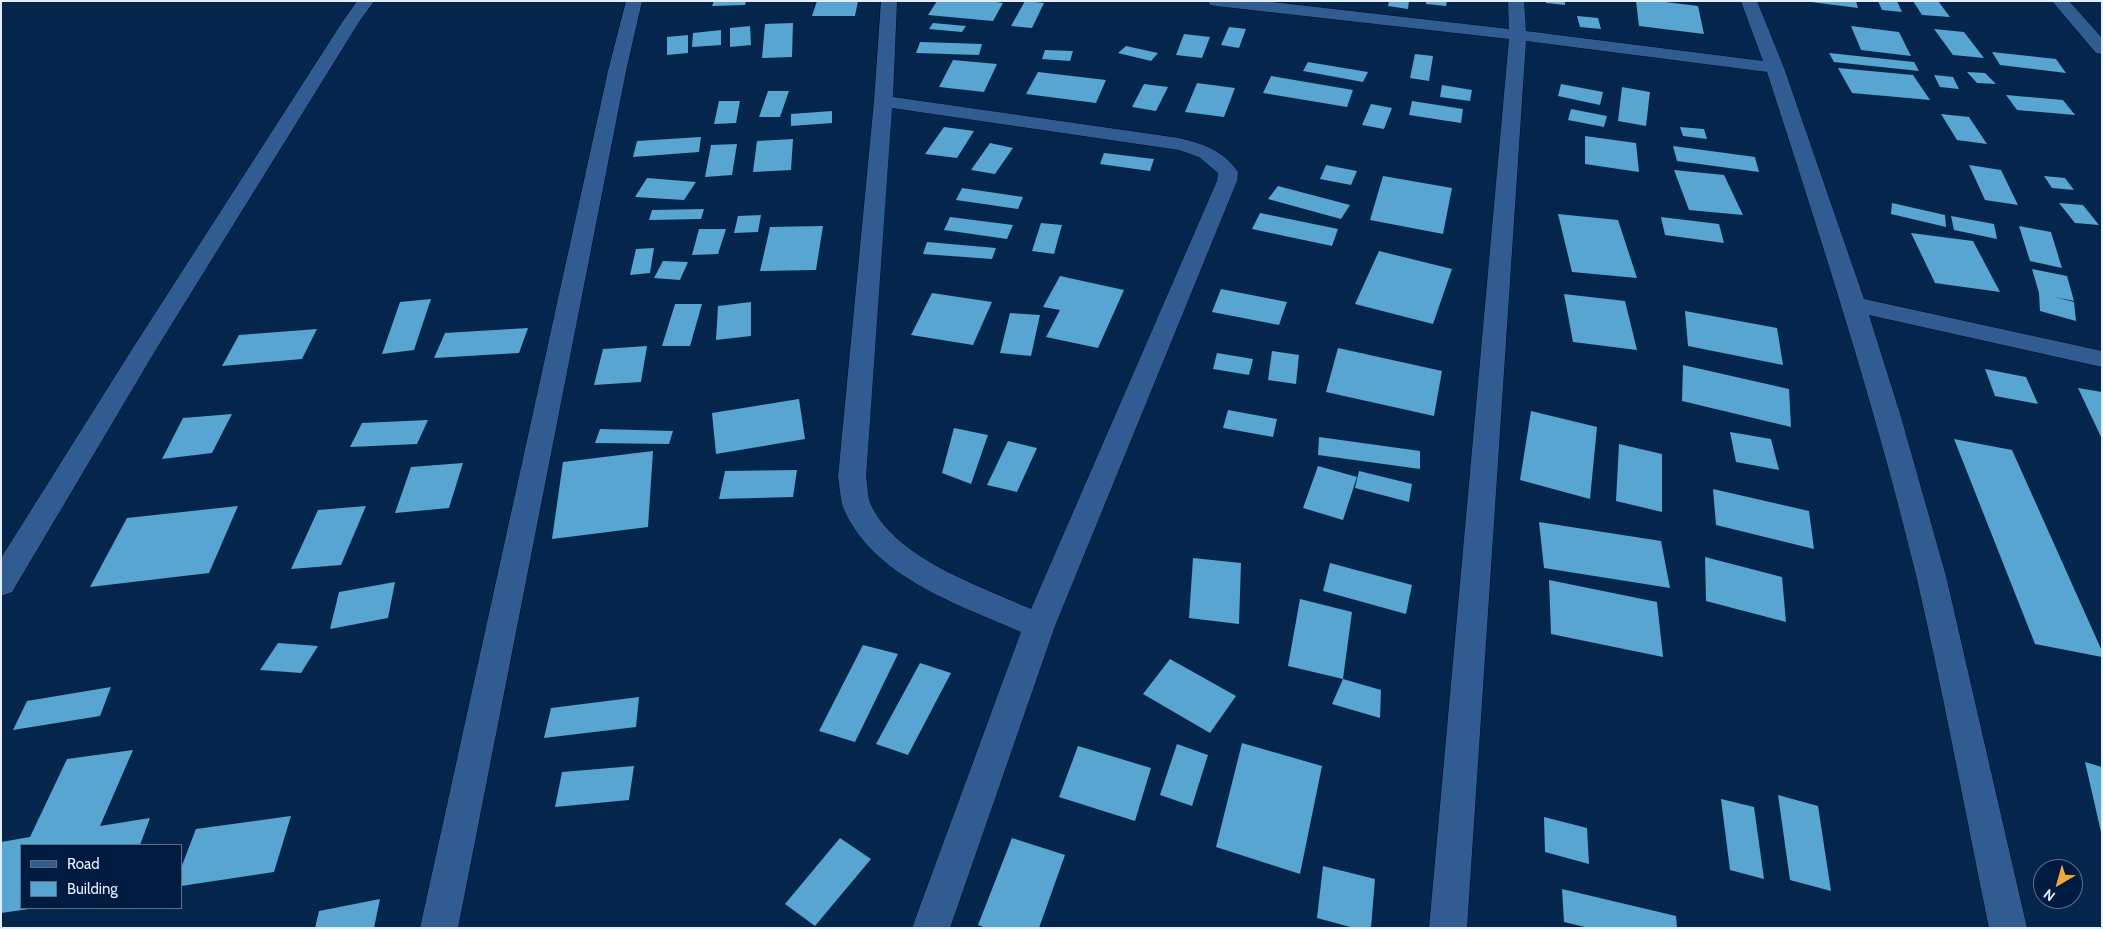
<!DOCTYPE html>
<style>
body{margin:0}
#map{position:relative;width:2103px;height:929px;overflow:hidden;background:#05264c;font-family:Cabin,sans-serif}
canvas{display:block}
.frame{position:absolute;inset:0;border:2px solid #e4edfa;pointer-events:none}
.legend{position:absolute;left:20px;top:844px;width:162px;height:65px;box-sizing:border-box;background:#001b40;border:1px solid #5b6f8a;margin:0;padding:6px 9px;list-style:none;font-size:15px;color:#e4edfa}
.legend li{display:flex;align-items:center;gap:10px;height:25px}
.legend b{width:25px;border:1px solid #5b6f8a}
.north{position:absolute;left:2033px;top:859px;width:50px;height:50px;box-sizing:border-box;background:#001b40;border:1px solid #5b6f8a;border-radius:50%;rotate:218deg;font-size:14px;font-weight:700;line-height:20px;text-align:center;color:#e4edfa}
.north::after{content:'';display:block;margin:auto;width:18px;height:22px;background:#eda83b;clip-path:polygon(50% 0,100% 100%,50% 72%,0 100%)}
</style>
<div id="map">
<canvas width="2103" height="929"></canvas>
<div class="frame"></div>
<ul class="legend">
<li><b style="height:6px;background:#315c92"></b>Road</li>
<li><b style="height:14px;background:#57a5d0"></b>Building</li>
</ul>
<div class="north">N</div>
</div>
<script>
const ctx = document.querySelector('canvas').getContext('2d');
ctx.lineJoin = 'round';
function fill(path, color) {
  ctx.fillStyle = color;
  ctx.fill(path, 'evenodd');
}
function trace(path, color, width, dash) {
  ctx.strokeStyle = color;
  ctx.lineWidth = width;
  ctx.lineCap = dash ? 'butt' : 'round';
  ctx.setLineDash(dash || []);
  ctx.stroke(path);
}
fill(new Path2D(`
 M 714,1 L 746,1 L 745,5 L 712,6 Z
 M 817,1 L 858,1 L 855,16 L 812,16 Z
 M 937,1 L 988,1 L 1003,3 L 993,21 L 928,15 Z
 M 1025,1 L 1044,3 L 1032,28 L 1011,26 Z
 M 1389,1 L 1409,1 L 1408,9 L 1388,6 Z
 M 1426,1 L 1447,1 L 1446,6 L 1426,4 Z
 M 1546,1 L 1565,1 L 1565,5 L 1546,3 Z
 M 1636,1 L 1657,1 L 1698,6 L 1704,34 L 1639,26 Z
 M 1811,1 L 1856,1 L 1858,8 L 1811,2 Z
 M 1878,1 L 1897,1 L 1902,12 L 1882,10 Z
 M 1913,1 L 1938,1 L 1950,17 L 1922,15 Z
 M 1577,16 L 1598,18 L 1601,29 L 1580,27 Z
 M 793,23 L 792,57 L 762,58 L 765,24 Z
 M 933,23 L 966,26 L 962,32 L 929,29 Z
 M 750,26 L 751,45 L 730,47 L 730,28 Z
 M 1851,26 L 1899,32 L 1911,56 L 1861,50 Z
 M 1229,27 L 1246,29 L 1239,48 L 1221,45 Z
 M 1934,29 L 1964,32 L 1984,58 L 1953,55 Z
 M 721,30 L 721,45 L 692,47 L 693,33 Z
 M 1184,34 L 1210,37 L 1202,58 L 1176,55 Z
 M 688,35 L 688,53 L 667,55 L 667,37 Z
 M 920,42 L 982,44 L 979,55 L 916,53 Z
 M 1126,46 L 1158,53 L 1151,61 L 1118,53 Z
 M 1045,50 L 1073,51 L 1070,61 L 1042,59 Z
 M 1992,52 L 2056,59 L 2066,73 L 2000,65 Z
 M 1829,53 L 1914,62 L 1919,71 L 1834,62 Z
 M 1415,54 L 1433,56 L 1429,81 L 1410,78 Z
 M 953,60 L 997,64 L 984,92 L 939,87 Z
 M 1308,62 L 1368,72 L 1363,82 L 1303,71 Z
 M 1838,68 L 1913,75 L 1930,100 L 1852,93 Z
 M 1038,72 L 1106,80 L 1096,103 L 1026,94 Z
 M 1967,72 L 1985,73 L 1996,84 L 1977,83 Z
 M 1934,75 L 1953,77 L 1959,89 L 1940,87 Z
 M 1271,76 L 1353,90 L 1347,107 L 1263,93 Z
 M 1197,83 L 1235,88 L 1224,117 L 1185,112 Z
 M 1144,84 L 1168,87 L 1156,111 L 1132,107 Z
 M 1561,84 L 1603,92 L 1600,105 L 1558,96 Z
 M 1442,85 L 1472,90 L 1470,101 L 1440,97 Z
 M 1622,87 L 1650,92 L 1646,126 L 1618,121 Z
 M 768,91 L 789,91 L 780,117 L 759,117 Z
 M 2006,95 L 2063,100 L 2075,115 L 2017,110 Z
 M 719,101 L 740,101 L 736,123 L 714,124 Z
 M 1412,101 L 1463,109 L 1461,123 L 1409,115 Z
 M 1371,104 L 1392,108 L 1384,129 L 1362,125 Z
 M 1571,109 L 1607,116 L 1604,127 L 1568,120 Z
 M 832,111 L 832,123 L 791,126 L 791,114 Z
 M 1941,114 L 1969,117 L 1987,144 L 1957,140 Z
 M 944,127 L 974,131 L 957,158 L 925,154 Z
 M 1680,127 L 1704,129 L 1707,139 L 1683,136 Z
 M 1585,136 L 1636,143 L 1639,172 L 1585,164 Z
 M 701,137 L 699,152 L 633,157 L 637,141 Z
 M 793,139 L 791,170 L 753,172 L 757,141 Z
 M 990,143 L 1013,148 L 995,174 L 971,170 Z
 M 737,144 L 732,175 L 705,177 L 711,145 Z
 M 1673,146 L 1755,157 L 1759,172 L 1677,161 Z
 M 1104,153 L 1154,159 L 1150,171 L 1100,164 Z
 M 1326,165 L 1357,171 L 1351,185 L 1320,179 Z
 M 1969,165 L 2001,170 L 2018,205 L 1985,200 Z
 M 1674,170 L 1724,175 L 1743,215 L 1689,210 Z
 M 1383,176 L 1452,188 L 1443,234 L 1370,220 Z
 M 2044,176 L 2065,178 L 2074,190 L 2052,188 Z
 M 647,178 L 696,182 L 684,200 L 635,197 Z
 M 1278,186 L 1350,205 L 1341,219 L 1268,199 Z
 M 962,188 L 1023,197 L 1018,209 L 956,200 Z
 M 1892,203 L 1945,215 L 1946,227 L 1891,214 Z
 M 2059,203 L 2083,205 L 2099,225 L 2075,223 Z
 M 704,209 L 701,219 L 649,220 L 652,210 Z
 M 1260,213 L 1338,229 L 1332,246 L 1252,229 Z
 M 1558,214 L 1618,220 L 1637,278 L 1572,272 Z
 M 761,215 L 758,232 L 734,233 L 738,216 Z
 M 1951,216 L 1994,224 L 1997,239 L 1954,230 Z
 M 950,217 L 1013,225 L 1007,239 L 944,230 Z
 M 1661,217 L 1719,224 L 1724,243 L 1665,235 Z
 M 1041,223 L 1062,225 L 1054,254 L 1032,251 Z
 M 823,226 L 816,270 L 760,271 L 770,227 Z
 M 2019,226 L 2051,232 L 2062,268 L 2030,261 Z
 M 699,229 L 726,229 L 718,254 L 692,255 Z
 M 1911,233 L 1973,241 L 2000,292 L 1935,283 Z
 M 927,242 L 996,248 L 992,259 L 923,254 Z
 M 654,248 L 650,273 L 630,275 L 636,249 Z
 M 1379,251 L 1452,269 L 1433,324 L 1355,304 Z
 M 663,261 L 688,262 L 680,280 L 654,278 Z
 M 2032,269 L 2067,276 L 2074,301 L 2055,297 L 2074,302 L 2076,321 L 2040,311 L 2039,293 Z
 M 1060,276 L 1124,290 L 1098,348 L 1046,337 L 1060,310 L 1043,307 Z
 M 1221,289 L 1287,302 L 1279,325 L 1212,312 Z
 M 932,293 L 992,302 L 973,345 L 911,335 Z
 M 1564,294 L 1625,301 L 1637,350 L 1573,342 Z
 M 431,299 L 414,350 L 382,354 L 400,302 Z
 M 751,302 L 751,336 L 716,340 L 718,306 Z
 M 675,304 L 702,304 L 690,346 L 662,346 Z
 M 1685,311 L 1777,328 L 1783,365 L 1688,346 Z
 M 1010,313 L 1040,315 L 1031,356 L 1000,353 Z
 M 528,328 L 519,353 L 434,358 L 445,333 Z
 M 317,329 L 302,359 L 222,366 L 239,335 Z
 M 647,346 L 641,382 L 594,385 L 603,349 Z
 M 1338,348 L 1442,371 L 1434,416 L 1326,392 Z
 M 1272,351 L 1299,355 L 1296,384 L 1268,380 Z
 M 1217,353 L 1253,359 L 1249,375 L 1213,369 Z
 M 1683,365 L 1789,389 L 1791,427 L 1682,401 Z
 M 1985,369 L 2026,377 L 2038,404 L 1995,396 Z
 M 2078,388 L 2102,392 L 2102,439 Z
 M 799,399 L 805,439 L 716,454 L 712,413 Z
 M 1228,410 L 1277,419 L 1273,437 L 1223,428 Z
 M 1531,411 L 1597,427 L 1590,499 L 1520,480 Z
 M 232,414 L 212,453 L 162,459 L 183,418 Z
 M 428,420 L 417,444 L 350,447 L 362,423 Z
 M 954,428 L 988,435 L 971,484 L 942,473 Z
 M 600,429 L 673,431 L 669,444 L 595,443 Z
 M 1730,432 L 1771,439 L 1779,470 L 1736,462 Z
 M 1319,437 L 1420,451 L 1420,469 L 1318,455 Z
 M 1954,439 L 2012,450 L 2102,651 L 2102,657 L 2035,644 Z
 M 1008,441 L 1037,448 L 1017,492 L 987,485 Z
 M 1619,444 L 1662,454 L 1662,512 L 1616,501 Z
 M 653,451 L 648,527 L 552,539 L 563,462 Z
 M 463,463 L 449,508 L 395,513 L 411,467 Z
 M 1318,466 L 1357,477 L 1343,520 L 1303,508 Z
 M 797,470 L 793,497 L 719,499 L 725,471 Z
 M 1359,471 L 1412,484 L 1409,502 L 1355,488 Z
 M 1713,489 L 1809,511 L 1814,549 L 1716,525 Z
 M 238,506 L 209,573 L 90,587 L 127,518 Z
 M 366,506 L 341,565 L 291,569 L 318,510 Z
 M 1539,522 L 1661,541 L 1670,588 L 1544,568 Z
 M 1705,557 L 1782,577 L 1786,622 L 1706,601 Z
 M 1193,558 L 1241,563 L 1239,624 L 1189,618 Z
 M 1330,563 L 1412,585 L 1406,614 L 1323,591 Z
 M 1549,580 L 1657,602 L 1663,657 L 1551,634 Z
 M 395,582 L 388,618 L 330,629 L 339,592 Z
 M 1300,599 L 1352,612 L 1343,679 L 1288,666 Z
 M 278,643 L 318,646 L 301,673 L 260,670 Z
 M 863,645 L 898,654 L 855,742 L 819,731 Z
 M 1170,659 L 1236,696 L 1210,733 L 1143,694 Z
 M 920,663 L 951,673 L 908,755 L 876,744 Z
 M 1343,679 L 1381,690 L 1380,718 L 1332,704 Z
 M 111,687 L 100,716 L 13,730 L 27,701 Z
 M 639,697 L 636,727 L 544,738 L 551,708 Z
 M 1242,743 L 1322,766 L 1300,874 L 1216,847 Z
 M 1177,744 L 1208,755 L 1192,806 L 1160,795 Z
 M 1078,746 L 1151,768 L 1135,821 L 1059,797 Z
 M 133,750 L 100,826 L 150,818 L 140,845 L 21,845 L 21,908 L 29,909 L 1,913 L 1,842 L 30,837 L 67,759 Z
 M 2085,762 L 2102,767 L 2102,832 L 2101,832 Z
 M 634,766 L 629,800 L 555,807 L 562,772 Z
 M 1778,795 L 1818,806 L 1831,891 L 1790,880 Z
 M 1721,799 L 1754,807 L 1764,879 L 1730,870 Z
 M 291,816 L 274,872 L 181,886 L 181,868 L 196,829 Z
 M 1544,817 L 1587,828 L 1589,864 L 1545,852 Z
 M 840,838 L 871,859 L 815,926 L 785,904 Z
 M 1012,838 L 1065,855 L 1039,928 L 986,928 L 978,925 Z
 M 1323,866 L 1375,879 L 1371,928 L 1354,928 L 1317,918 Z
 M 1562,889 L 1676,916 L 1677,928 L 1589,928 L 1564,922 Z
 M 380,899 L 374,928 L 315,928 L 319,911 Z`), '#57a5d0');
const minor = new Path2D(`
 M 357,1 L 374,1 L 359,22 L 155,351 L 12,592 L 1,596 L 1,558 L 131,351 L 343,21 Z
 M 626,1 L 642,1 L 626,71 L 458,928 L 420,928 L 608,71 Z
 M 881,1 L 897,1 L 893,97 L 1179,138 C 1203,144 1223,150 1238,172 L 1237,181 L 1055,626 L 950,928 L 912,928 L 1021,632 C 958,604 872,577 843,507 C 840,498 840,487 838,477 L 874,101 ZM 892,108 L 1179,150 L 1199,157 L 1218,173 L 1217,181 L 1031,609 C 980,586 899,560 872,507 C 867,498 868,487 866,477 Z
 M 1208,1 L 1263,1 L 1509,29 L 1508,1 L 1524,1 L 1526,31 L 1763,61 L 1741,1 L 1757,1 L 1784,68 L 1864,299 L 2102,351 L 2102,367 L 1869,315 L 1901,417 L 1946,576 L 2027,928 L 1989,928 C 1965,811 1943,691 1916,575 C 1875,405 1821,239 1767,72 L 1526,41 L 1467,928 L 1429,928 L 1509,39 L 1216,6 L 1210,5 Z
 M 2052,1 L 2069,1 L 2102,38 L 2102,54 L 2096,53 Z`);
trace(minor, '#000e28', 1);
fill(minor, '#315c92');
</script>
